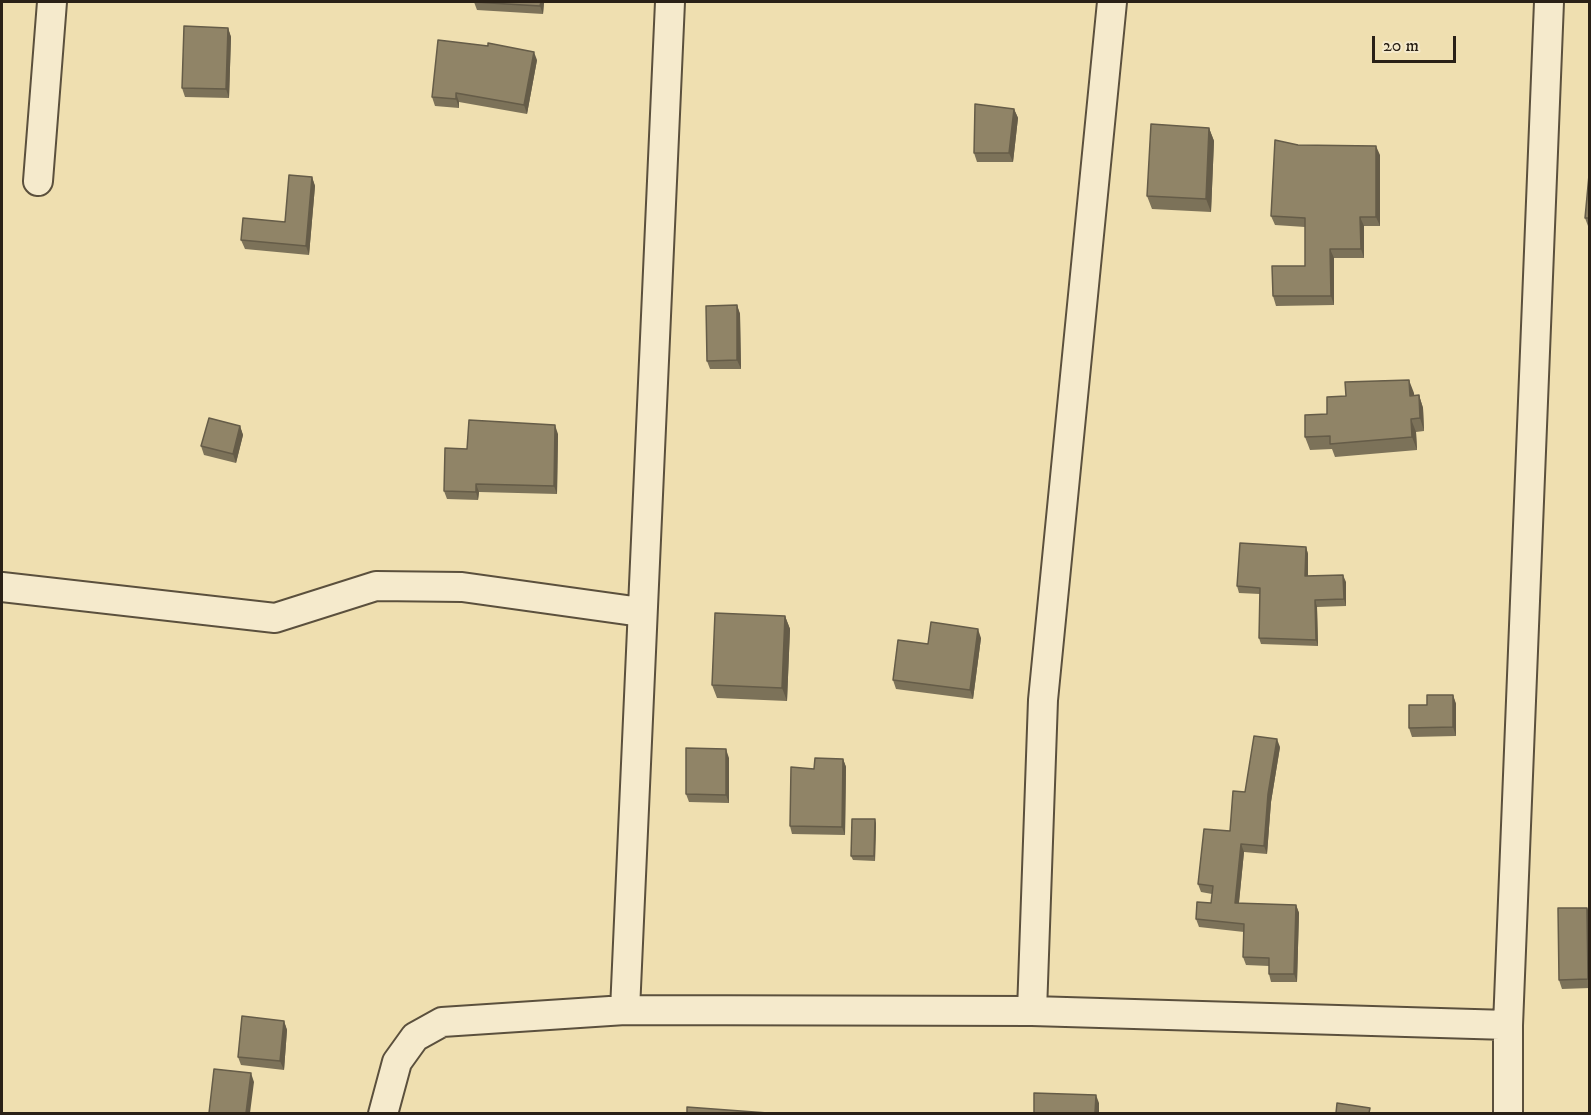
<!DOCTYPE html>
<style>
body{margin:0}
#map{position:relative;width:1591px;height:1115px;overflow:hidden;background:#efdfb0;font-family:"IM FELL DW Pica",serif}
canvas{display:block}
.frame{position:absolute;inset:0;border:3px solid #2a2117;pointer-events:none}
.scale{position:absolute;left:1372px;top:36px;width:84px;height:27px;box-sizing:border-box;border:3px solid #2a2117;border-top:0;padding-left:8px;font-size:18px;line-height:21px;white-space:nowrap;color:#2a2117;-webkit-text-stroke:4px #f5eacc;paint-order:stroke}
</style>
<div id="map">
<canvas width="1591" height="1115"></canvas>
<div class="frame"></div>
<div class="scale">20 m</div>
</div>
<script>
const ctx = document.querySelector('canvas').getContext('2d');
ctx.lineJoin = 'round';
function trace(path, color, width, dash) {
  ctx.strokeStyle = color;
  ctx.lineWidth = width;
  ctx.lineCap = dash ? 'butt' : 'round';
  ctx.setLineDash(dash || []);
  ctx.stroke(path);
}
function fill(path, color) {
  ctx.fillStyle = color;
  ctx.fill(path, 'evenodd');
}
const minor = new Path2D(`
 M 38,181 L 52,2
 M 2,587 L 275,618 L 376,586 L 462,587 L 641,612
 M 625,1010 L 1032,1011 L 1508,1025
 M 1032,1011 L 1043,700 L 1112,2
 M 383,1114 L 397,1062 L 415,1037 L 442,1022 L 625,1010 L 670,2
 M 1508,1114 L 1508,1025 L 1549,2`);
trace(minor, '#5b503d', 32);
trace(minor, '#f5eacc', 28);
fill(new Path2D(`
 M 474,2 L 544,2 L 543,14 L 477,10 Z
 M 228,28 L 231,37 L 229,98 L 185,97 L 182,88 Z
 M 537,60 L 527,114 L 459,102 L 459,108 L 435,106 L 432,97 Z
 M 1014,109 L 1018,118 L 1013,162 L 977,162 L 974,153 Z
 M 1209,128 L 1214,141 L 1211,212 L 1152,209 L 1147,196 Z
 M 1298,145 L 1380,155 L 1380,226 L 1364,226 L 1364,258 L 1334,258 L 1334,305 L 1276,306 L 1273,296 L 1305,266 L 1305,227 L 1275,225 L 1271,216 Z
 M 1590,175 L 1590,226 L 1588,226 L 1585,218 Z
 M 312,177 L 315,186 L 309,255 L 245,249 L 241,240 L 285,222 Z
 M 737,305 L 740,314 L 741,369 L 710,369 L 707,361 Z
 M 1414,393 L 1414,396 L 1419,395 L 1423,408 L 1424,431 L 1416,432 L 1417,450 L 1335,457 L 1332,449 L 1310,450 L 1305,437 L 1327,414 Z
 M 240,426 L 243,435 L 236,463 L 204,455 L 201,446 Z
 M 558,434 L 557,494 L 479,492 L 478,500 L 447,499 L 444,491 L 467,449 Z
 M 1306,547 L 1308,554 L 1308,576 L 1346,582 L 1346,606 L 1317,607 L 1318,646 L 1261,644 L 1259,638 L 1260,594 L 1239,593 L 1237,586 Z
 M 785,616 L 790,629 L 787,701 L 717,698 L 712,685 Z
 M 981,638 L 973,699 L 896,689 L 893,680 L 928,644 Z
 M 1453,695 L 1456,704 L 1456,736 L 1412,737 L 1409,728 Z
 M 1280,747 L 1271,802 L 1267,854 L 1244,852 L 1239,903 L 1296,905 L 1299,913 L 1297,982 L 1271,982 L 1269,974 L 1269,966 L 1246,965 L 1243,957 L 1244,932 L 1199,927 L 1196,919 L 1211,903 L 1212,894 L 1201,892 L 1198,884 L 1230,831 L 1245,792 Z
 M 729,758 L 729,803 L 689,802 L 686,794 Z
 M 843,759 L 846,767 L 845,835 L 792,834 L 790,826 L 814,769 Z
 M 876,823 L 875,861 L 853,860 L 851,856 Z
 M 1587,908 L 1590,916 L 1590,988 L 1562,989 L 1559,980 Z
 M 284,1021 L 287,1030 L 284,1070 L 241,1065 L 238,1057 Z`), '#7c7259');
fill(new Path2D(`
 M 541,2 L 544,2 L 543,14 L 540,6 Z
 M 228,28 L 231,37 L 229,98 L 226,89 Z
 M 534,52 L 537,60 L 527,114 L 524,105 Z
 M 456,93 L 459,102 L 459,108 L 456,99 Z
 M 1014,109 L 1018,118 L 1013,162 L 1009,153 Z
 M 1209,128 L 1214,141 L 1211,212 L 1206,199 Z
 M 1376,146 L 1380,155 L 1380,226 L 1376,217 Z
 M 312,177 L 315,186 L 309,255 L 306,246 Z
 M 1360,217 L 1364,226 L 1364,258 L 1361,249 Z
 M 1330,249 L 1334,258 L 1334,305 L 1331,296 Z
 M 737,305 L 740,314 L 741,369 L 737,360 Z
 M 1409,380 L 1414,393 L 1415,409 L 1410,396 Z
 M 1419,395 L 1423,408 L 1424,431 L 1420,418 Z
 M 1411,419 L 1416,432 L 1417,450 L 1412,437 Z
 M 555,425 L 558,434 L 557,494 L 554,486 Z
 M 240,426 L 243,435 L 236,463 L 233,454 Z
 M 476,484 L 479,492 L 478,500 L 476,492 Z
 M 1306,547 L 1308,554 L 1308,582 L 1305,576 Z
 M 1343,575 L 1346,582 L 1346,606 L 1344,599 Z
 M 1315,600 L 1317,607 L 1318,646 L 1316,640 Z
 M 785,616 L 790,629 L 787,701 L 782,688 Z
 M 978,629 L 981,638 L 973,699 L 970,690 Z
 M 1453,695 L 1456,704 L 1456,736 L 1453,727 Z
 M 1277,739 L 1280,747 L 1271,802 L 1267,854 L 1264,846 L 1268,794 Z
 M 726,749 L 729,758 L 729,803 L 726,795 Z
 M 843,759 L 846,767 L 845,835 L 842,827 Z
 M 875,819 L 876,823 L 875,861 L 874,856 Z
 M 1241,844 L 1244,852 L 1238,911 L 1235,903 Z
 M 1296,905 L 1299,913 L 1297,982 L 1294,974 Z
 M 1587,908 L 1590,916 L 1590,984 L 1588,979 Z
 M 284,1021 L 287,1030 L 284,1070 L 280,1061 Z
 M 251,1073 L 254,1082 L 250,1113 L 246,1113 Z
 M 1096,1095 L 1099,1103 L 1099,1113 L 1095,1113 Z`), '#655c48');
const building = new Path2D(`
 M 474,2 L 541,2 L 540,6 Z
 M 184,26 L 228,28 L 226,89 L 182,88 Z
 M 438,40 L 488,46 L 488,43 L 534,52 L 524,105 L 456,93 L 456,99 L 432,97 Z
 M 975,104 L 1014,109 L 1009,153 L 974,153 Z
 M 1151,124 L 1209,128 L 1206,199 L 1147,196 Z
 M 1275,140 L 1298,145 L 1376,146 L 1376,217 L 1360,217 L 1361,249 L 1330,249 L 1331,296 L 1273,296 L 1272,266 L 1305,266 L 1305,218 L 1271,216 Z
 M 289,175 L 312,177 L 306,246 L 241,240 L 243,218 L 285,222 Z
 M 1589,175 L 1590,175 L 1590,218 L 1585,218 Z
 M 737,305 L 737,360 L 707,361 L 706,306 Z
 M 1409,380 L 1410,396 L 1419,395 L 1420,418 L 1411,419 L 1412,437 L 1330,444 L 1330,436 L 1305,437 L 1305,415 L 1327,414 L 1327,397 L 1346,396 L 1345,382 Z
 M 209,418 L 240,426 L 233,454 L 201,446 Z
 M 469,420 L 555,425 L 554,486 L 476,484 L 476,492 L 444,491 L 445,448 L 467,449 Z
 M 1240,543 L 1306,547 L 1305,576 L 1343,575 L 1344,599 L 1315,600 L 1316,640 L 1259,638 L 1260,588 L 1237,586 Z
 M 715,613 L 785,616 L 782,688 L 712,685 Z
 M 931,622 L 978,629 L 970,690 L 893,680 L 898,640 L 928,644 Z
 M 1427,695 L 1453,695 L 1453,727 L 1409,728 L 1409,705 L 1427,705 Z
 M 1254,736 L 1277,739 L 1268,794 L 1264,846 L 1241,844 L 1235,903 L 1296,905 L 1294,974 L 1269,974 L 1269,958 L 1243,957 L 1244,924 L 1196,919 L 1197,902 L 1211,903 L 1213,886 L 1198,884 L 1204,829 L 1230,831 L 1233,791 L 1245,792 Z
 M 686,748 L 726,749 L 726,795 L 686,794 Z
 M 815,758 L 843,759 L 842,827 L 790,826 L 791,767 L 814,769 Z
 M 852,819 L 875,819 L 874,856 L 851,856 Z
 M 1558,908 L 1587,908 L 1588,979 L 1559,980 Z
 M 242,1016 L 284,1021 L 280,1061 L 238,1057 Z
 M 214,1069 L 251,1073 L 246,1113 L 209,1113 Z
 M 1034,1093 L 1096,1095 L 1095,1113 L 1034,1113 Z
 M 1337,1103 L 1370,1108 L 1369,1113 L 1336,1113 Z
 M 687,1107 L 768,1113 L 687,1113 Z`);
fill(building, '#908467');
trace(building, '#655c48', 1.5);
</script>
